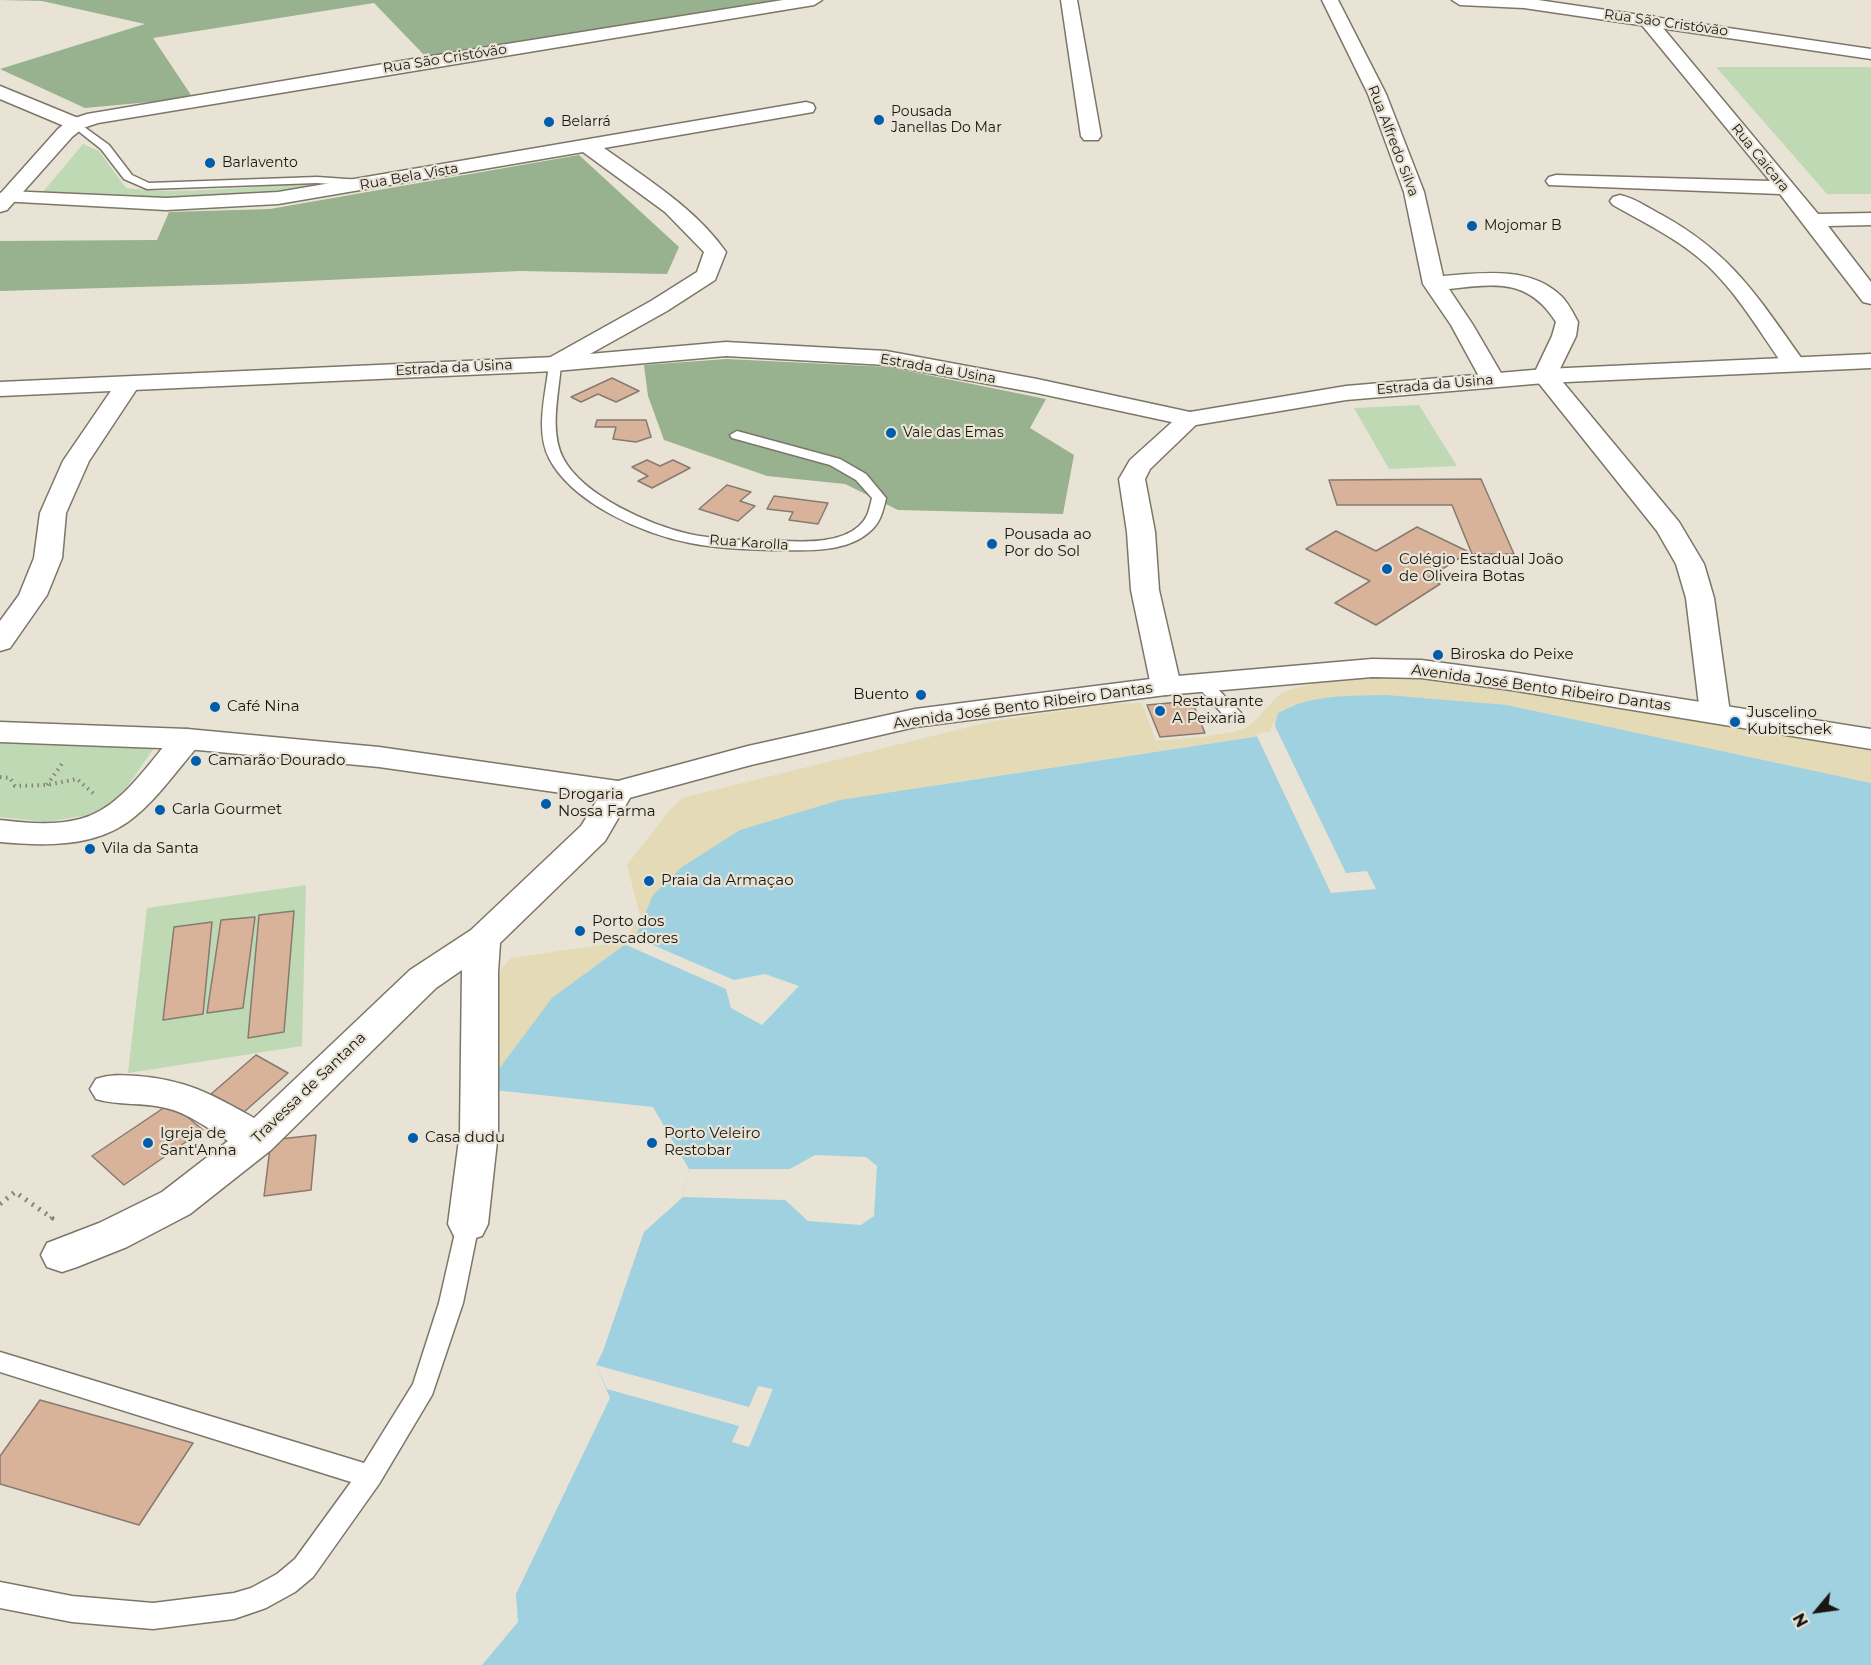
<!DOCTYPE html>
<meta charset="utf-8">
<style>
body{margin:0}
#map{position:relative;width:1871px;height:1665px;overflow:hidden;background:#e9e3d5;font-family:Montserrat,sans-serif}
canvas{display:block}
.north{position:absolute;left:1787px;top:1581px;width:60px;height:60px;-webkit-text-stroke:4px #e9e3d5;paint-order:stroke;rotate:241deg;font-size:16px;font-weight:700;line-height:24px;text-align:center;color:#191612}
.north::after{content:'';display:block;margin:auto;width:21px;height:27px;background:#191612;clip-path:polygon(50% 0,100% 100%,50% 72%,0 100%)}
</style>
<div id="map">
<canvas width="1871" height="1665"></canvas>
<div class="north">N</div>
</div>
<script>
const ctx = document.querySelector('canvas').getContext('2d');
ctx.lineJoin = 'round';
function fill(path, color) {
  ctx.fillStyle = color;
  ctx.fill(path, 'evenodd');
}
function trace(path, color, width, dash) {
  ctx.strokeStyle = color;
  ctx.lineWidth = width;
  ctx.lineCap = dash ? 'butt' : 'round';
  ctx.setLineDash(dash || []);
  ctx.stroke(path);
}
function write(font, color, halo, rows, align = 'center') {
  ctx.font = font + ' Montserrat,sans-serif';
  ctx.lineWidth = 4.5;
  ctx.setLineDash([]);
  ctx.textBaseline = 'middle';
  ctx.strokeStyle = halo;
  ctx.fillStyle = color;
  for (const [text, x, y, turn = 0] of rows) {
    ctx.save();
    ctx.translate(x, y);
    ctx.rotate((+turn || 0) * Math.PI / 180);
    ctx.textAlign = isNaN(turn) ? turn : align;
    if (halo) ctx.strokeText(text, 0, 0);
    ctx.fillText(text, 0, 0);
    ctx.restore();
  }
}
fill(new Path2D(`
 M 1716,67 L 1871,67 L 1871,194 L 1827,194 Z
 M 83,144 L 99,151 L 126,188 C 198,197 269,181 341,185 L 279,193 L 170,199 L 42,193 Z
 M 1419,405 L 1457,466 L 1389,469 L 1354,408 Z
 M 0,734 L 156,745 L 116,803 L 89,815 L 46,822 L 0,817 Z
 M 306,885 L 302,1046 L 128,1073 L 147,908 Z`), '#bfd9b5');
fill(new Path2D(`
 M 0,0 L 782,0 L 427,58 L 374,3 L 153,38 L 193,98 L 85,108 L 0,69 L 145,24 L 42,1 Z
 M 579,155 L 679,247 L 667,274 L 520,271 L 242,284 L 0,291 L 0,241 L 157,240 L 169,212 L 270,209 Z
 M 727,359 L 888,367 L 1046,399 L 1030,428 L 1074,455 L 1063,514 L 898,510 L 845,484 L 767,476 L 664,440 L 648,396 L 644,365 Z`), '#98b18e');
fill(new Path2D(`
 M 1426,677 L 1471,681 L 1725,724 L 1871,751 L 1871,783 L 1507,705 L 1292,705 L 1278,713 L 1273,734 L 935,785 L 653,895 L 635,937 L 586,973 L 484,1089 L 493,978 L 511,958 L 621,942 L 629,934 L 640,915 L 627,865 L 668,812 L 682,798 L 993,721 L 1110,704 L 1142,703 L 1156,741 C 1176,739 1231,736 1247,727 C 1259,720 1274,696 1284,692 C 1326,676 1382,678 1426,677 Z`), '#e4dab5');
fill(new Path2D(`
 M 1386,695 L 1507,705 L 1871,783 L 1871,1665 L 482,1665 L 518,1622 L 516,1594 L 610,1398 L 596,1365 L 603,1351 L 644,1232 L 683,1197 L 689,1169 L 653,1107 L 484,1089 L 552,998 L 635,937 L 653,895 L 682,867 L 740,830 L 840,800 L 1273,734 L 1278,713 C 1311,694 1350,696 1386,695 Z`), '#9fd1e1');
fill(new Path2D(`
 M 1273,722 L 1346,873 L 1367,871 L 1376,889 L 1331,893 L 1256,734 L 1270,731 Z
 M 632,936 L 734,980 L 765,974 L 799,986 L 762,1025 L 731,1008 L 726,989 L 624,944 Z
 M 815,1155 L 866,1157 L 877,1166 L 874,1216 L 861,1225 L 808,1221 L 785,1200 L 683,1197 L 689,1169 L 790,1169 Z
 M 596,1365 L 749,1407 L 758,1386 L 773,1389 L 749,1447 L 732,1442 L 739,1426 L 607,1389 Z`), '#e9e3d5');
const building = new Path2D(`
 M 612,378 L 639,391 L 616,402 L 598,394 L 581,402 L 571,397 Z
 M 597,420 L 646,420 L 651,437 L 636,442 L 613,439 L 616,427 L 595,427 Z
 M 647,460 L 660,466 L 673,460 L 690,468 L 652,488 L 638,481 L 648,476 L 632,467 Z
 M 1481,479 L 1514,554 L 1472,554 L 1452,505 L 1337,505 L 1329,480 Z
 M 727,485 L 751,492 L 740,501 L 755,506 L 738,521 L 699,509 Z
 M 774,496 L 828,503 L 818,524 L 789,520 L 793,512 L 767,509 Z
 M 1417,527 L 1469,552 L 1428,578 L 1440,584 L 1376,625 L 1335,603 L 1370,581 L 1306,549 L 1336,531 L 1376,551 Z
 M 1192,701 L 1205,733 L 1160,737 L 1147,705 Z
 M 294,911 L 284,1032 L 248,1038 L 259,915 Z
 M 255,917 L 243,1008 L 207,1013 L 221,920 Z
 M 212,922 L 203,1014 L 163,1020 L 174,927 Z
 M 256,1055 L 288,1073 L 244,1112 L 211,1094 Z
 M 171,1103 L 203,1130 L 124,1185 L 92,1156 Z
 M 316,1135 L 311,1190 L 264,1196 L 271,1140 Z
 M 40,1400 L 193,1443 L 139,1525 L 0,1484 L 0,1456 Z`);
fill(building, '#d8b399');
trace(building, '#867a71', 1.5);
const lane = new Path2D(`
 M 76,121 L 109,145 L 132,175 L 149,183 L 317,177 L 361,180 L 367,183 L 361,186 L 317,183 L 147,189 L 124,179 L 101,149 L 72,126 L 72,122 Z
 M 555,360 L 561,364 C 559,393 549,430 563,458 C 583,496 650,525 689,534 C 716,540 756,541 784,541 C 807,542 840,543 859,526 C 868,518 869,510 872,498 L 856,480 L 830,465 L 732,438 L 730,435 L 737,431 L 840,459 L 866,474 L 886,498 C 883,512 880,524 868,533 C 847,551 810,551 785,550 C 754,550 720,549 690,543 C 643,534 572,503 549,458 C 535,430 546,393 549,364 Z
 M 1202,677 L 1208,679 L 1241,713 L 1243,717 L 1241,721 L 1229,721 L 1196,685 L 1194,682 L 1196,679 Z
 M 468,1215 L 476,1218 L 479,1224 L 463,1303 L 432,1395 L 379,1484 L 313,1577 L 295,1592 L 266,1608 L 234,1619 L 153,1629 L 72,1622 L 0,1608 L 0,1582 L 72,1596 L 153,1603 L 234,1593 L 251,1588 L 277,1574 L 295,1559 L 351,1482 L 0,1372 L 0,1352 L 364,1463 L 413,1384 L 439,1303 L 457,1224 L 460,1218 Z`);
const street = new Path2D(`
 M 1061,0 L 1077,0 L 1101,136 L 1098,140 L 1084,140 L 1081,136 Z
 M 1322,0 L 1338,0 L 1386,94 L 1424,192 L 1443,276 C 1482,273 1529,266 1560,295 C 1568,302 1573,313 1578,322 L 1576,336 L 1557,375 L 1679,522 L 1704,564 L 1714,598 L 1730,713 L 1726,720 L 1715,722 L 1704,720 L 1700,713 L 1686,598 L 1676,564 L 1657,531 L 1533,376 L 1552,336 L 1556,322 C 1528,278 1495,284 1449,289 L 1473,325 L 1505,380 L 1502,385 L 1493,387 L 1484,385 L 1481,380 L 1451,325 L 1423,284 L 1404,192 L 1368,94 Z
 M 1647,15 L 1653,16 L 1818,214 L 1871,213 L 1871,225 L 1828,226 L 1871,282 L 1871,304 L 1863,302 L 1780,194 L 1549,185 L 1546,181 L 1549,177 L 1556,175 L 1770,181 L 1641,24 L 1639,20 L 1641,16 Z
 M 0,86 L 83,120 L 86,124 L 83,128 L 69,128 L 0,99 Z
 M 806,102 L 813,104 L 815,108 L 813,112 L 604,148 C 647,179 695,208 726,252 L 715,280 L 667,311 L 563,369 L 555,371 L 547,369 L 543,364 L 547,359 L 651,301 L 697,272 L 704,252 L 665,212 L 583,152 L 278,204 L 166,210 L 0,201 L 0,193 L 7,191 L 166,198 L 278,192 Z
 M 1620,195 C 1635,198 1648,208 1662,215 C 1732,254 1757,296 1802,359 L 1806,364 L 1802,369 L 1794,371 L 1786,369 C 1761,334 1739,295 1707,265 C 1680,240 1645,223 1613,205 L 1610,201 L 1613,197 Z
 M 128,377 L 137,379 L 140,384 L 89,461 L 66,513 L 62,558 L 47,595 L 10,648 L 0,651 L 0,621 L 19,595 L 34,558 L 40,513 L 63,461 L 119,379 Z
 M 1190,412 L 1199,414 L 1202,419 L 1150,469 L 1145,479 L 1155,532 L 1159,590 L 1181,686 L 1177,692 L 1166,695 L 1155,692 L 1151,686 L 1131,590 L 1127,532 L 1119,479 L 1130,460 L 1181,414 Z
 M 187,729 L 198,732 L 203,739 L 198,746 C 177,770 158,798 133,818 C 96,848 44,846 0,842 L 0,820 C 26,823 54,826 80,819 C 121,809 149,762 176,732 Z
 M 618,781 L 629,784 L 634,791 L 605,841 L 500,943 L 498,972 L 498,1132 L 488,1224 L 482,1236 L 468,1240 L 454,1236 L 448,1224 L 460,1132 L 462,970 L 436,988 L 271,1150 L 190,1214 L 127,1247 L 77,1267 L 62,1272 L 47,1267 L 41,1255 L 47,1243 L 99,1223 L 162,1192 L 228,1141 C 209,1129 188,1113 166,1108 C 143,1102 119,1106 96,1099 L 90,1089 L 96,1079 C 110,1074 122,1075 137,1076 C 187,1080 211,1094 254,1118 L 410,970 L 471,930 L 581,826 L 607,784 Z`);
const secondary = new Path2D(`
 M 1372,659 L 1421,660 L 1511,672 L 1871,729 L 1871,749 L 1511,690 L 1421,678 L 1372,677 L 1166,695 L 915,727 L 751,765 L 618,801 L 379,767 L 187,749 L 0,742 L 0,722 L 187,729 L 379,747 L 618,781 L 748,746 L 915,709 L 1166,677 Z`);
const primary = new Path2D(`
 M 783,0 L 822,0 L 814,5 L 98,123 L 83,128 L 72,137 L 7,210 L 0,212 L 0,194 L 58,129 L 69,120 L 87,114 L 419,58 Z
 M 1452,0 L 1538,0 L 1871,49 L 1871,59 L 1524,8 L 1460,5 Z
 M 726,342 L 886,351 L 1037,379 L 1190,412 L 1346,386 L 1545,369 L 1871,354 L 1871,368 L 1545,383 L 1346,400 L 1190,426 L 1037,393 L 886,365 L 726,356 L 555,371 L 0,396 L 0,382 L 555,357 Z`);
trace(lane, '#7c7669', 3);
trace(street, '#7c7669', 3);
trace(secondary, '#7c7669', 3);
trace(primary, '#7c7669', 3);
trace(new Path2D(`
 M 0,777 L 10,778 L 15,786 L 47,785 L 77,779 L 94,794
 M 47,785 L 64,761`), '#878279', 4, [1.5, 4.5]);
trace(new Path2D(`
 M 0,1204 L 15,1192 L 52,1218 L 47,1222`), '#878279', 5, [2, 6]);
fill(lane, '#fff');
fill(street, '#fff');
fill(secondary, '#fff');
fill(primary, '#fff');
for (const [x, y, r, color] of [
 [879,120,6,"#005dab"],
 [549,122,6,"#005dab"],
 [210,163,6,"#005dab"],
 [1472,226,6,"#005dab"],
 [891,433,6,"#005dab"],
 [992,544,6,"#005dab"],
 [1387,569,6,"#005dab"],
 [1438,655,6,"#005dab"],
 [921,695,6,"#005dab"],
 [215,707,6,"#005dab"],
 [1160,711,6,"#005dab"],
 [1735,722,6,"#005dab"],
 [196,761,6,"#005dab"],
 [546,804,6,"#005dab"],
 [160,810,6,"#005dab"],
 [90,849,6,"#005dab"],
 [649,881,6,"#005dab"],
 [580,931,6,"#005dab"],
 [413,1138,6,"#005dab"],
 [148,1143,6,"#005dab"],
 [652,1143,6,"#005dab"]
]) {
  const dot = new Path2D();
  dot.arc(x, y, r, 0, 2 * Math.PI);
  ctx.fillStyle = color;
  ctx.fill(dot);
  trace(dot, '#e9e3d5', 2);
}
write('14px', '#191612', '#e9e3d5', [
 ["Rua São Cristóvão",1666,23,8],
 ["Rua São Cristóvão",445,59,-9],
 ["Rua Alfredo Silva",1393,141,69],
 ["Rua Caicara",1760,158,51],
 ["Rua Bela Vista",409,177,-10],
 ["Estrada da Usina",454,368,-3],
 ["Estrada da Usina",938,369,10],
 ["Estrada da Usina",1435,385,-5],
 ["Rua Karolla",749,543,4]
]);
write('14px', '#191612', '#e9e3d5', [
 ["Pousada",891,112],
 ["Janellas Do Mar",891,128],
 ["Belarrá",561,122],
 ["Barlavento",222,163],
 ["Mojomar B",1484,226],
 ["Vale das Emas",903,433]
], 'left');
write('15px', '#191612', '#e9e3d5', [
 ["Pousada ao",1004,535],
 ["Por do Sol",1004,552],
 ["Colégio Estadual João",1399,560],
 ["de Oliveira Botas",1399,577],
 ["Biroska do Peixe",1450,655],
 ["Buento",909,695,"right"],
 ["Restaurante",1172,702],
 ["A Peixaria",1172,719],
 ["Café Nina",227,707],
 ["Juscelino",1747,713],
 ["Kubitschek",1747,730],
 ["Camarão Dourado",208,761],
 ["Drogaria",558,795],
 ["Nossa Farma",558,812],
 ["Carla Gourmet",172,810],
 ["Vila da Santa",102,849],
 ["Praia da Armaçao",661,881],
 ["Porto dos",592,922],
 ["Pescadores",592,939],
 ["Igreja de",160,1134],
 ["Sant'Anna",160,1151],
 ["Porto Veleiro",664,1134],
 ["Restobar",664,1151],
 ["Casa dudu",425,1138]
], 'left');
write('15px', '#191612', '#e9e3d5', [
 ["Avenida José Bento Ribeiro Dantas",1541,688,8],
 ["Avenida José Bento Ribeiro Dantas",1023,706,-8],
 ["Travessa de Santana",309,1088,-44]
]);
</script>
